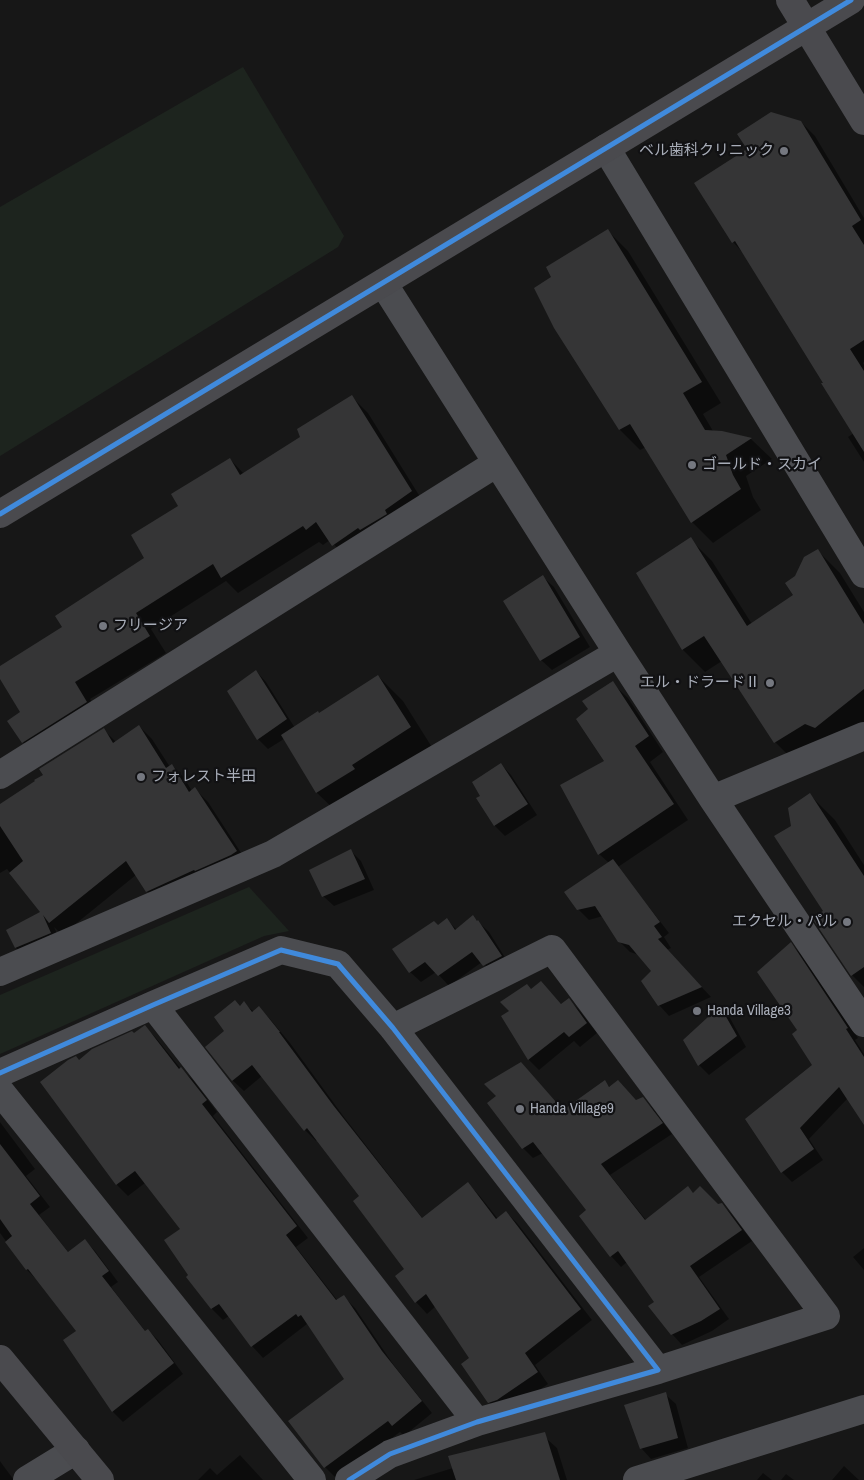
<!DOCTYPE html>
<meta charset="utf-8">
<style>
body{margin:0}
canvas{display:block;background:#171717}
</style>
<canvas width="864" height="1480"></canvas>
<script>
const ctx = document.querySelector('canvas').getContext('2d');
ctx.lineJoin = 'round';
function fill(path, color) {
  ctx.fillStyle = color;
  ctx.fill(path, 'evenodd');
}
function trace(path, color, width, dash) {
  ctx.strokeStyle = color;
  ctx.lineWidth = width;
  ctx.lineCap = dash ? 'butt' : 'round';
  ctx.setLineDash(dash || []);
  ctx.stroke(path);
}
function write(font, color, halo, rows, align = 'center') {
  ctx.font = font + ' "Archivo Narrow","Noto Sans JP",sans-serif';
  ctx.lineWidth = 4.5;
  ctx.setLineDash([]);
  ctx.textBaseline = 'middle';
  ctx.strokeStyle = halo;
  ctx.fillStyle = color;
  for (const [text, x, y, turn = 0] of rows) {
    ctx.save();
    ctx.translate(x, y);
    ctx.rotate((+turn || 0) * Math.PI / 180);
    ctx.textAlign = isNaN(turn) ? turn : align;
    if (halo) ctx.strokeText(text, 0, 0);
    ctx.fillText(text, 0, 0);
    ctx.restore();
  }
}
fill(new Path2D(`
 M 243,67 L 344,236 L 338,247 L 0,456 L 0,207 Z
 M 249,887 L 289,931 L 264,936 L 0,1054 L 0,995 Z`), '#1d241e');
fill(new Path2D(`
 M 801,122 L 815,136 L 864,218 L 864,362 L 863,363 L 864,365 L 864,462 L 848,437 L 854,433 L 825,383 L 743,253 L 733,242 Z
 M 608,231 L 628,251 L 721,403 L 703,414 L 713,431 L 722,432 L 751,439 L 772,459 L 746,476 L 753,497 L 761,510 L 713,543 L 692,522 L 646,447 L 640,450 L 620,430 L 552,277 Z
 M 352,397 L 368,413 L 427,508 L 349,561 L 330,540 L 323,545 L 319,542 L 238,593 L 226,581 L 151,629 L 166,653 L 90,699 L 103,718 L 39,758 L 23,742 L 22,713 L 0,676 L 0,668 L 64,628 L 146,558 L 180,506 L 230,459 L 244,474 L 302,438 Z
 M 690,539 L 712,561 L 752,624 L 795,596 L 818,551 L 840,573 L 864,612 L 864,728 L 797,764 L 775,742 L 722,661 L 705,672 L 683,650 L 638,573 Z
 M 543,577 L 554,587 L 590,647 L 552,670 L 541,660 L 505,601 Z
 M 256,671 L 266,682 L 295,728 L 319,715 L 378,676 L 403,701 L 435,752 L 342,817 L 317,793 L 284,739 L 268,749 L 258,739 Z
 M 612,683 L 628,698 L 663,752 L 650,762 L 688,820 L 618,867 L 669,933 L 664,937 L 671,948 L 667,950 L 711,997 L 669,1016 L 659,1005 L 652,971 L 639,955 L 630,952 L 619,941 L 603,916 L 589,920 L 578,909 L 609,863 L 599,854 L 605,761 L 590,709 Z
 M 139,726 L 152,739 L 170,767 L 172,765 L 184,778 L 192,791 L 195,789 L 208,802 L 249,865 L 160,904 L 147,891 L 136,875 L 62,935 L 54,927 L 63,946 L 29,961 L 16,948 L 8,930 L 42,913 L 7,869 L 0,873 L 0,807 L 37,782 L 104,730 L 116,742 Z
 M 501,764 L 511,775 L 537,815 L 505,836 L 495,826 L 478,799 L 481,796 Z
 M 810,795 L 835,820 L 864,865 L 864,987 L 852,975 L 814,918 L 825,911 L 792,826 Z
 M 351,851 L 361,861 L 374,890 L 334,906 L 323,896 Z
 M 473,917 L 489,932 L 511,967 L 495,975 L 482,962 L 449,986 L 436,972 L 421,982 L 410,972 L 438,927 L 447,920 L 457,930 Z
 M 791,944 L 801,954 L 858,1038 L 855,1040 L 864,1054 L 864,1123 L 848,1098 L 809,1139 L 823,1160 L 792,1182 L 782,1172 L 814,1065 L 799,1030 Z
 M 532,991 L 551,993 L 562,1005 L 569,1000 L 579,1010 L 597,1033 L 580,1047 L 574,1041 L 539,1070 L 529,1060 L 503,1017 L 511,1011 Z
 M 244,1003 L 254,1012 L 259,1008 L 270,1019 L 290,1043 L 344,1117 L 423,1219 L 468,1184 L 479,1195 L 498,1219 L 506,1212 L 517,1223 L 592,1320 L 535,1365 L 548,1384 L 508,1411 L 500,1413 L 489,1402 L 471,1358 L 436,1306 L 427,1314 L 416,1302 L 397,1276 L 406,1269 L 360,1196 L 317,1140 L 316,1141 L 305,1130 L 262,1076 L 244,1091 L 232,1080 L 226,1031 Z
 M 720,1008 L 730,1018 L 746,1047 L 709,1075 L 699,1065 Z
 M 145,1027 L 156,1038 L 181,1069 L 193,1080 L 217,1112 L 213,1116 L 308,1238 L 296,1247 L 338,1301 L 344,1297 L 355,1308 L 393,1364 L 432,1413 L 404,1436 L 400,1432 L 337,1479 L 325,1467 L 290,1421 L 346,1379 L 307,1324 L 263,1358 L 252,1346 L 229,1316 L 223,1320 L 212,1309 L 188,1277 L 190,1275 L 181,1229 L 145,1183 L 128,1196 L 117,1185 L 41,1082 L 79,1061 L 134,1035 Z
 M 618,1081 L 637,1101 L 643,1098 L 653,1109 L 672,1134 L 610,1175 L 646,1220 L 688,1188 L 694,1194 L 718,1206 L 722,1204 L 732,1215 L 752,1241 L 699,1277 L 729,1319 L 712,1331 L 682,1345 L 672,1334 L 656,1302 L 627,1262 L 621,1267 L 611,1256 L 588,1211 L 543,1153 L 533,1158 L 523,1148 L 564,1111 L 604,1082 L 610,1087 Z
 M 0,1122 L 35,1169 L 26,1176 L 50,1207 L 39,1215 L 69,1253 L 85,1240 L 95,1251 L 118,1282 L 111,1287 L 146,1332 L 148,1330 L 158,1340 L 183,1374 L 123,1422 L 113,1412 L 65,1340 L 77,1331 L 37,1280 L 27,1270 L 0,1233 Z
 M 864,1248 L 864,1270 L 853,1257 Z
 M 665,1394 L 676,1404 L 688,1448 L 651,1459 L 641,1448 Z
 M 547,1439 L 557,1448 L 567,1480 L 414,1480 Z
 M 240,1455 L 263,1480 L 198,1480 L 210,1468 L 217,1475 Z
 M 0,1461 L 5,1468 L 14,1480 L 0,1480 Z
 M 844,1466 L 859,1480 L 832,1480 Z
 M 763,1473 L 772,1480 L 757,1480 Z
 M 786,1474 L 794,1480 L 781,1480 Z`), '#0007');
fill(new Path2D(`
 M 771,112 L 801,121 L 861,220 L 852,226 L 864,245 L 864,340 L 850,349 L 864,371 L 864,452 L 821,383 L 823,383 L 735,241 L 732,243 L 694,183 L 747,149 L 737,134 Z
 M 608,229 L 702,382 L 683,393 L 705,430 L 722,431 L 752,438 L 726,455 L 733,475 L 741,489 L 691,523 L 630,424 L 619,430 L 554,328 L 534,288 L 551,277 L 546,267 Z
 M 352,395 L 412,491 L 385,510 L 387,514 L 360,530 L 358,528 L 332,546 L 316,522 L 306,530 L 303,526 L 221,578 L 213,564 L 136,613 L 150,636 L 75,682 L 87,702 L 22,743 L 7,721 L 20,712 L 0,679 L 0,666 L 62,627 L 55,616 L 144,558 L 131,535 L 178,506 L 171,494 L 230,458 L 240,475 L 300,437 L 297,429 Z
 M 691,537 L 747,626 L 793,595 L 785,583 L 795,576 L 804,557 L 818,549 L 864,624 L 864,689 L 815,728 L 805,724 L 774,743 L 704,636 L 682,650 L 636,573 Z
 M 543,575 L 580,637 L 540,661 L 503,601 Z
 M 256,670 L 287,719 L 257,740 L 227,691 Z
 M 378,675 L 411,727 L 352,765 L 355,769 L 316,793 L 281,735 L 318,711 L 319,713 Z
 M 613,681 L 649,736 L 635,746 L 674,804 L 598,855 L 560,785 L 604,761 L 576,719 L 588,709 L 582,701 Z
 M 139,725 L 166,768 L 172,764 L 189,792 L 195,787 L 237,851 L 231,855 L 195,871 L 194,870 L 146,892 L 126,861 L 49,923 L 43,915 L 51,933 L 15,948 L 6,930 L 40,912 L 9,873 L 23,861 L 0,826 L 0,804 L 35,781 L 34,780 L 43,775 L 39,769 L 104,728 L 113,743 Z
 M 501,763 L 528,804 L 494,826 L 476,798 L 480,796 L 472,782 Z
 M 810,793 L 864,876 L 864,967 L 851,976 L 812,918 L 823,911 L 774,836 L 791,826 L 788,808 Z
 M 351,849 L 365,879 L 322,897 L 309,870 Z
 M 613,859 L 660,922 L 654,926 L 662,937 L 658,939 L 702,987 L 658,1006 L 641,981 L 651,971 L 629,945 L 618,942 L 595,906 L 577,910 L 564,892 Z
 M 473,915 L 477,921 L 478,920 L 502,956 L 483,966 L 472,952 L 438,976 L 425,962 L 409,973 L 392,949 L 434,921 L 438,925 L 447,918 L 455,930 Z
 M 791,942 L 848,1028 L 846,1029 L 864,1057 L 864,1125 L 839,1087 L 800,1128 L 814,1149 L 781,1173 L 745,1119 L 812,1065 L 792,1034 L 797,1030 L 757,972 Z
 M 541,981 L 561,1004 L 569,998 L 587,1023 L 569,1037 L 564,1032 L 528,1060 L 501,1016 L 509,1011 L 500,1002 L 527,984 L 531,989 Z
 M 235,1000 L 240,1006 L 244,1001 L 252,1012 L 259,1006 L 280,1032 L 279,1032 L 333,1105 L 422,1218 L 468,1182 L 496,1219 L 506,1211 L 581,1309 L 525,1353 L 538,1372 L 497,1400 L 488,1403 L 461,1364 L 469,1358 L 426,1294 L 415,1303 L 395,1276 L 404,1269 L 353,1201 L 359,1196 L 307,1128 L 304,1131 L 252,1065 L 232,1081 L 205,1047 L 224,1031 L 214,1017 Z
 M 720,1006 L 737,1036 L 698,1066 L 683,1040 Z
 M 145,1025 L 179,1069 L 181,1067 L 207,1100 L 202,1104 L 297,1226 L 286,1235 L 336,1300 L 344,1295 L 382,1351 L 422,1401 L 392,1426 L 388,1421 L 324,1468 L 288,1421 L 344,1379 L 301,1315 L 298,1317 L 296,1314 L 251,1347 L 219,1304 L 211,1309 L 186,1277 L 188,1275 L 164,1240 L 180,1229 L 135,1171 L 116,1185 L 40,1082 L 68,1060 L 76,1056 L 79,1060 L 92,1049 L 132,1031 L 134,1033 Z
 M 521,1062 L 563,1110 L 605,1080 L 609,1087 L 618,1080 L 636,1100 L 643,1097 L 663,1123 L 601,1164 L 645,1220 L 688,1186 L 693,1193 L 700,1186 L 718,1204 L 722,1203 L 742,1230 L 690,1266 L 720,1309 L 701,1321 L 671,1335 L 648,1306 L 654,1302 L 618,1251 L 610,1257 L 579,1216 L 586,1210 L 576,1197 L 533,1142 L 522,1149 L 487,1103 L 496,1096 L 484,1084 Z
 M 0,1144 L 40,1196 L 30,1204 L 68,1252 L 85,1239 L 109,1271 L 102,1276 L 145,1331 L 148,1329 L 174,1363 L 112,1412 L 63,1340 L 76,1331 L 28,1269 L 26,1270 L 5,1242 L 12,1236 L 0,1219 Z
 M 666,1392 L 678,1438 L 640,1449 L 624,1405 Z
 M 545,1432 L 560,1480 L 456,1480 L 448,1456 Z`), '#353536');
trace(new Path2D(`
 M 606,148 L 864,574
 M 383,283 L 618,653 L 713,799 L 864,1023
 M 0,775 L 497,463
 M 713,799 L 864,736
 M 0,972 L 273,854 L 618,653
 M 153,1005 L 477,1422
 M 393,1028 L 552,949 L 826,1316 L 658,1370
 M 0,1073 L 153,1005 L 281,950 L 338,964 L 393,1028 L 658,1370 L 477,1422 L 390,1454 L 349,1480
 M 0,1091 L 312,1480
 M 27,1480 L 76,1450
 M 637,1480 L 864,1409`), '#4b4c50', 28);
trace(new Path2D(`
 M 790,0 L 864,121
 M 0,514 L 851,0
 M 0,1359 L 100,1480`), '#4a4a4e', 28);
trace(new Path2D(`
 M 0,514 L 851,0
 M 0,1073 L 153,1005 L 281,950 L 338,964 L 393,1028 L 658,1370 L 477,1422 L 390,1454 L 349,1480`), '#408adc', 5);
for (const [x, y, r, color] of [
 [784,151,5,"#757880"],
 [692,465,5,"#757880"],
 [103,626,5,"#757880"],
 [770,683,5,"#757880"],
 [141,777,5,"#757880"],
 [847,922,5,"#757880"],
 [697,1011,5,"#757880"],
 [520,1109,5,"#757880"]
]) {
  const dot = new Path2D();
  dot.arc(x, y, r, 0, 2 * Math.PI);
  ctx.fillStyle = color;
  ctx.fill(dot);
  trace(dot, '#111113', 2);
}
write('15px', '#a8adb8', '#111113', [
 ["ベル歯科クリニック",774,151,"right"],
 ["ゴールド・スカイ",702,465],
 ["フリージア",113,626],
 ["エル・ドラードⅡ",760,683,"right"],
 ["フォレスト半田",151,777],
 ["エクセル・パル",837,922,"right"],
 ["Handa Village3",707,1011],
 ["Handa Village9",530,1109]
], 'left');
</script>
